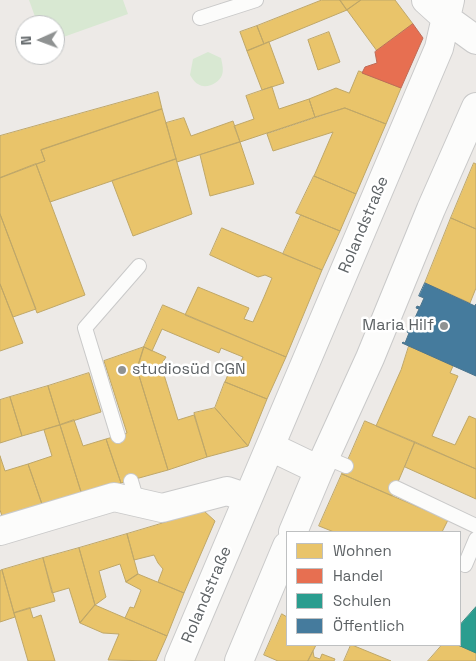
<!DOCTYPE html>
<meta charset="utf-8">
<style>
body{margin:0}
#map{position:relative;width:476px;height:661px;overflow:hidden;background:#edeae7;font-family:"Space Grotesk",sans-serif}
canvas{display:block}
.legend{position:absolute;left:286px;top:531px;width:175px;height:115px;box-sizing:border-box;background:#fff;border:1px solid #bec0c1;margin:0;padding:6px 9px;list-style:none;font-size:15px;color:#5d6265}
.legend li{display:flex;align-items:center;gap:10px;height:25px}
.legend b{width:25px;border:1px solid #bec0c1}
.north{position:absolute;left:15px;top:15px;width:50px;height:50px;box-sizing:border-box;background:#fff;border:1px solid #bec0c1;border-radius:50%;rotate:268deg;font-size:14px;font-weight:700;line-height:20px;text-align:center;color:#5d6265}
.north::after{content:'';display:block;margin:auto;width:18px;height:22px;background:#8f9292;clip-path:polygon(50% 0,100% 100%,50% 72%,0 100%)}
</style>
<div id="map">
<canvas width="476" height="661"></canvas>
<ul class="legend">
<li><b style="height:14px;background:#e9c46a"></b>Wohnen</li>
<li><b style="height:14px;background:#e76f51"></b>Handel</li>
<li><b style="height:14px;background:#2a9d8f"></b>Schulen</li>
<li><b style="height:14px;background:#457b9d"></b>Öffentlich</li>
</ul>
<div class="north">N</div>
</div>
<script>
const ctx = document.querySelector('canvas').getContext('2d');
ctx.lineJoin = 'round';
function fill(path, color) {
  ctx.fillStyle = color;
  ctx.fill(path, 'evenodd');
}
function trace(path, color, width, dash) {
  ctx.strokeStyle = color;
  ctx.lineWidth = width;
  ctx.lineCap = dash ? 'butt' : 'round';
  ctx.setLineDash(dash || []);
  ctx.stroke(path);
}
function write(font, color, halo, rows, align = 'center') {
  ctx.font = font + ' "Space Grotesk",sans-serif';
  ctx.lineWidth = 5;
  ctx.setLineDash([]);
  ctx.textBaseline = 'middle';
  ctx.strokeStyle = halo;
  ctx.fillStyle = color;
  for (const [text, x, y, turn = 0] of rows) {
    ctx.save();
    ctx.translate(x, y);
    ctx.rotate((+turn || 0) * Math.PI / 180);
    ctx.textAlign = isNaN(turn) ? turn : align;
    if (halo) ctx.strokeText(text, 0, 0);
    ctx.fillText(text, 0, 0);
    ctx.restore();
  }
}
fill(new Path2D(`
 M 29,0 L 123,0 L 128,14 L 55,40 L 55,25 L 38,25 Z
 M 208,52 L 221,58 C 222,63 224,70 222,75 C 219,83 206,90 198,84 C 195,83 192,78 190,75 L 193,59 Z`), '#d8e8d2');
const homes = new Path2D(`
 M 322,0 L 340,0 L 347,10 L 264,44 L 257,26 Z
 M 340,0 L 361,0 L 347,10 Z
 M 361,0 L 395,0 L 413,24 L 377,51 L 347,10 Z
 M 257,26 L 264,44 L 247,51 L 240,32 Z
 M 329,32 L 340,62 L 318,70 L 308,40 Z
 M 269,42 L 284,83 L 262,90 L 247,51 Z
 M 359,71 L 401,88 L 386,124 L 345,108 L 315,117 L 309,99 L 336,88 L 349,93 Z
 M 272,87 L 279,109 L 309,99 L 315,117 L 240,142 L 234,126 L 254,119 L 246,96 Z
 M 158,92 L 162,109 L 41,150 L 45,161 L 0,178 L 0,136 Z
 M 345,108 L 386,124 L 356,194 L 314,176 L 333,132 L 273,151 L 267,134 Z
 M 162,109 L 176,159 L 50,202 L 36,164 L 45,161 L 41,150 Z
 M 184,118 L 191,136 L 233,121 L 240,142 L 177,162 L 166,123 Z
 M 240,142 L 254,184 L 210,196 L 200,155 Z
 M 176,159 L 192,214 L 133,236 L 112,181 Z
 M 474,163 L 476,164 L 476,229 L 451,218 Z
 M 36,164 L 85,295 L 37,313 L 0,214 L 0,178 Z
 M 314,176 L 356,194 L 340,231 L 296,213 Z
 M 0,214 L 36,309 L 13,317 L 0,284 Z
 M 301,215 L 340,231 L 322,270 L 283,254 Z
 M 451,218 L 476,229 L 476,288 L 470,303 L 425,283 Z
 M 222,228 L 322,270 L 286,357 L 185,315 L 198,287 L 249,308 L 244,319 L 253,322 L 264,297 L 272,278 L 265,275 L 258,277 L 210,255 Z
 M 0,284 L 23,343 L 0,351 Z
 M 163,305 L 286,357 L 267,399 L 225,382 L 231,367 L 237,370 L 243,357 L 221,348 L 219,353 L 162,329 L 152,351 L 144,347 Z
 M 409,346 L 453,366 L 450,373 L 458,376 L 432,436 L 455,445 L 469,416 L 476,419 L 476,469 L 376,426 L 401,370 Z
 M 144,347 L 137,369 L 168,470 L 121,483 L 106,439 L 127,433 L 104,361 Z
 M 144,347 L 166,357 L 161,365 L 178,420 L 194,415 L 207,457 L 168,470 L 137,369 Z
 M 89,373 L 101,412 L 60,425 L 48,386 Z
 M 225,382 L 267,399 L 248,446 L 215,408 Z
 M 48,386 L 60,425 L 22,436 L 10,397 Z
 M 10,397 L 22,436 L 0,443 L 0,400 Z
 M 215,408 L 248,446 L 207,457 L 194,413 Z
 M 74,420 L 83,446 L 106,439 L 121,483 L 82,495 L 60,425 Z
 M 365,421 L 415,442 L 392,496 L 342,474 Z
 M 60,425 L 82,495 L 43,507 L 28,464 L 52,456 L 44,430 Z
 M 415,442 L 476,469 L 476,499 L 405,467 Z
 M 0,456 L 5,471 L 28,464 L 43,507 L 3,519 L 0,510 Z
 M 342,474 L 448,520 L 442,532 L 334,532 L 319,526 Z
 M 204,511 L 215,521 L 184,593 L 158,582 L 163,569 L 158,563 L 154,555 L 134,560 L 127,534 Z
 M 127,534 L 138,574 L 126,582 L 120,564 L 99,571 L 106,597 L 95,605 L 79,548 Z
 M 79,548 L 95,605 L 80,623 L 69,588 L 52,593 L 43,558 Z
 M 43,558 L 55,601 L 14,613 L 2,570 Z
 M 2,570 L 15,617 L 0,622 L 0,571 Z
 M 138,574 L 184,593 L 167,636 L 125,618 L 130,607 L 134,608 L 141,590 L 126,582 Z
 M 95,605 L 167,636 L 156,661 L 108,660 L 119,634 L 103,633 L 80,623 Z
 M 30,608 L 33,618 L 41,615 L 55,661 L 28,661 L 14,613 Z
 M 282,614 L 287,617 L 287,645 L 316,645 L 308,661 L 278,661 L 264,655 Z
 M 351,645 L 352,645 L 391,661 L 344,661 Z
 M 442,645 L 458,645 L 476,653 L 476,661 L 428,661 Z
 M 313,651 L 314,657 L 320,659 L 322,654 L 335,659 L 334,661 L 308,661 Z`);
fill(homes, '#e9c46a');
trace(homes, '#bfa768', 1);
const shops = new Path2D(`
 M 413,24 L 423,38 L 401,88 L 362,73 L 365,67 L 377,63 L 375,52 Z`);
fill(shops, '#e76f51');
trace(shops, '#be6b57', 1);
const schools = new Path2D(`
 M 476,607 L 476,653 L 458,645 L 460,645 L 460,625 Z`);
fill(schools, '#2a9d8f');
trace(schools, '#398b82', 1);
const public = new Path2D(`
 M 425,283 L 475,306 L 476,304 L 476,376 L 402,343 L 403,342 L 405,343 L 409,333 L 407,332 L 408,330 L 410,331 L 414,323 L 411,321 L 411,319 L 414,320 L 419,309 L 416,308 L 417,306 L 420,307 L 424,298 L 419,296 Z`);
fill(public, '#457b9d');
trace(public, '#4c748c', 1);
const service = new Path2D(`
 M 200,18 L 256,0
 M 118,436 L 85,328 L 139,266
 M 325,457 L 346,466
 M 131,481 L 137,501
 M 396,488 L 476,526
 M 465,565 L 476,539`);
const minor = new Path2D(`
 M 426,0 L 447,19 L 476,40
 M 271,447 L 319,470
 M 0,531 L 114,497 L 162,508 L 227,491 L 248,498
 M 293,532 L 319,470 L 370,358 L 431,209 L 476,107
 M 179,661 L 439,48 L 450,0
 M 239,661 L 287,546`);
trace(service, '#c9c9c9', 16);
trace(minor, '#c9c9c9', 30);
trace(service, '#fcfcfb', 14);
trace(minor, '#fcfcfb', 28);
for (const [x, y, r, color] of [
 [444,326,5,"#8f9292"],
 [122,370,5,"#8f9292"]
]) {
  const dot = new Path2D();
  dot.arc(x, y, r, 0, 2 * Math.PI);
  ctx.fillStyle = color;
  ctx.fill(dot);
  trace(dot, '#fff', 2);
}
write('16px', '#5d6265', '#fff', [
 ["Rolandstraße",364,225,-67],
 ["Rolandstraße",207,595,-67]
]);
write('16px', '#5d6265', '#fff', [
 ["Maria Hilf",434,326],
 ["studiosüd CGN",132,370,"left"]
], 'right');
</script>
